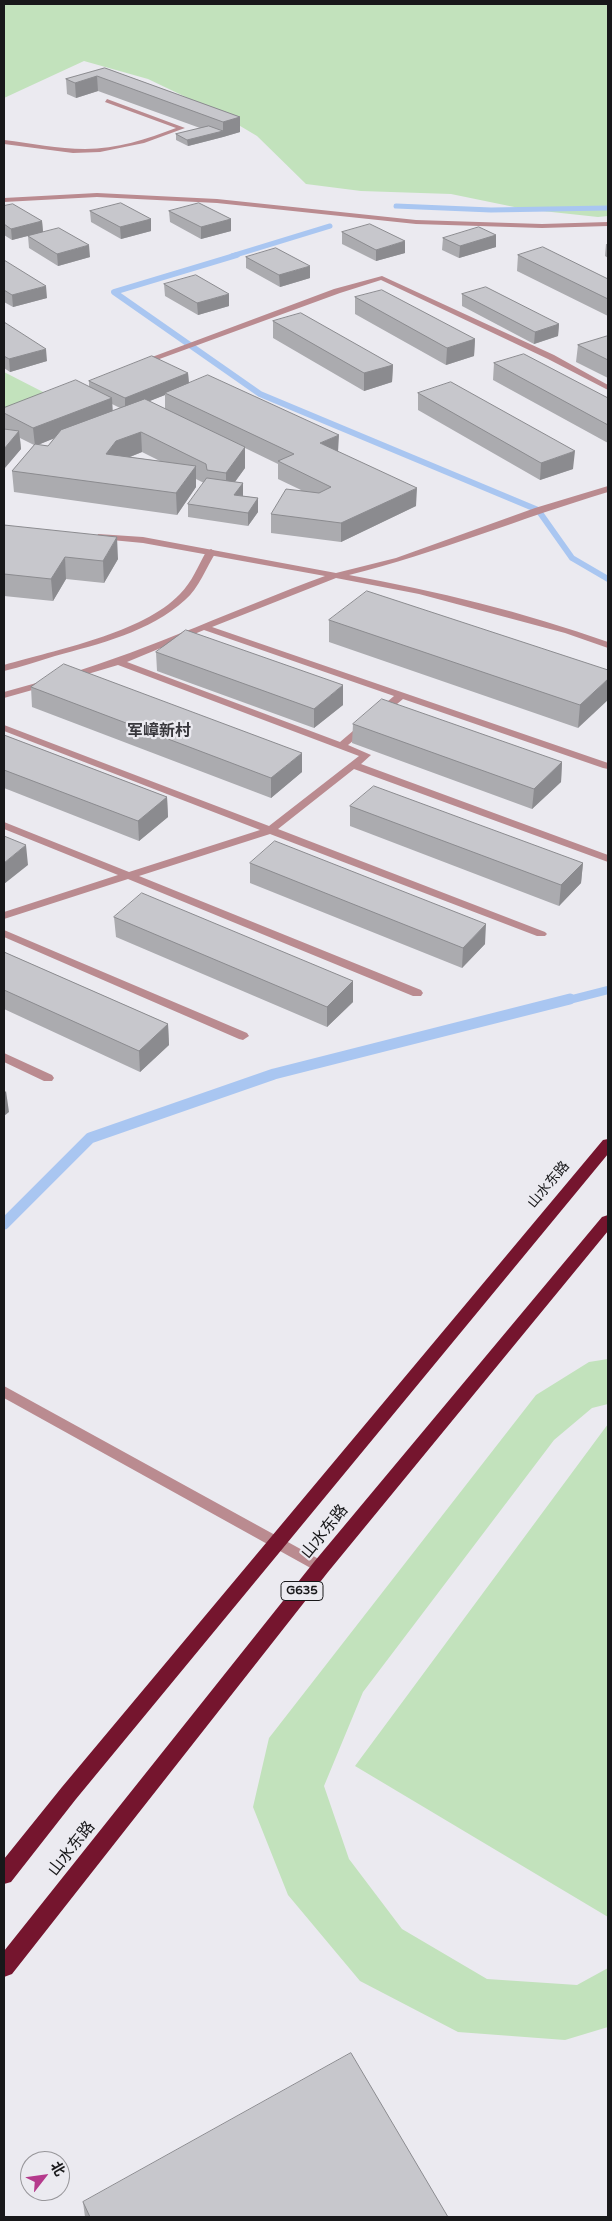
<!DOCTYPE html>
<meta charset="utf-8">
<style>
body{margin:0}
#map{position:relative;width:612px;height:2221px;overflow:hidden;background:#ebeaf0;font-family:"Varela Round","Noto Sans SC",sans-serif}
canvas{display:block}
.frame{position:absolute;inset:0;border:5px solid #18181a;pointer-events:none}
.north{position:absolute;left:20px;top:2151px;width:50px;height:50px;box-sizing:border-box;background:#ebeaf0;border:1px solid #97969a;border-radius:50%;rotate:60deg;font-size:14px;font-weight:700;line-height:20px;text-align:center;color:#18181a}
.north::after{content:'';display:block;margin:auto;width:18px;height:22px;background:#b53a8c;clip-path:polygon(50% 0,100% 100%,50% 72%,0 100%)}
</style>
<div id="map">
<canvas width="612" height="2221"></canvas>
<div class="frame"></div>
<div class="north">北</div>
</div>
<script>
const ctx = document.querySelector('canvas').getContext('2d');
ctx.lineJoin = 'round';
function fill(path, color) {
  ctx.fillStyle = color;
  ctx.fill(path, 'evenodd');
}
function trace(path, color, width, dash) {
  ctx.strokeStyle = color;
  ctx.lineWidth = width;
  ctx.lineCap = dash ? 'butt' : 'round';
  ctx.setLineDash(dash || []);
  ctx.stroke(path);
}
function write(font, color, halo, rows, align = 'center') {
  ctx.font = font + ' "Varela Round","Noto Sans SC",sans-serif';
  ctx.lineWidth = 4.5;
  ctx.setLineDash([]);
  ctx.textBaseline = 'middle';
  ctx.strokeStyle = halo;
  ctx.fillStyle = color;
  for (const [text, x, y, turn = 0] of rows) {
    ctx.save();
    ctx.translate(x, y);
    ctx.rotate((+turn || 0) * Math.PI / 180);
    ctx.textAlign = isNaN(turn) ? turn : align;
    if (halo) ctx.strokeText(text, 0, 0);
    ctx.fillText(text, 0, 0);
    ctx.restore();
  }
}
fill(new Path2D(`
 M 4,4 L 608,4 L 608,216 L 598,217 L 524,209 L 451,194 L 361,191 L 306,184 L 257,136 L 215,111 L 148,79 L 84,61 L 4,98 Z
 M 4,372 L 45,393 L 4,409 Z
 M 608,1359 L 608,1404 L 592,1408 L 554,1440 L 363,1692 L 324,1786 L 349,1859 L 402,1929 L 487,1979 L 577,1985 L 608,1968 L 608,2027 L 565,2040 L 458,2032 L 360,1981 L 288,1895 L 253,1807 L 269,1738 L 536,1395 L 589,1362 Z
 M 608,1424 L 608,1917 L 355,1766 Z`), '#c2e2bc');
trace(new Path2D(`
 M 396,206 L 491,210 L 608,208
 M 232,256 L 330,226`), '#a9c6f1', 5);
trace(new Path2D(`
 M 237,255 L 114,292 L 260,394 L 538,510 L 572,558 L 608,579`), '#a9c6f1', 6);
trace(new Path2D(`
 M 565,1001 L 608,990`), '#a9c6f1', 8);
trace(new Path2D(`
 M 4,1224 L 90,1138 L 274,1074 L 570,999`), '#a9c6f1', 11);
fill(new Path2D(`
 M 107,99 L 185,128 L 144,143 L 100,152 L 73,153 L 4,144 L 4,140 C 31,143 58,149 85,149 C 117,149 147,139 176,128 L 105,102 Z
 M 211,549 L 216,552 C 206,568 199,588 185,600 C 150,632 99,644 55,656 C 38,661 21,667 4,671 L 4,665 C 55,650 143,633 180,594 C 192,582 198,566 206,552 Z`), '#ba8b90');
fill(new Path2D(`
 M 97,193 L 217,199 L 416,220 L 542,224 L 608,222 L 608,226 L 542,228 L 416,224 L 217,203 L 97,197 L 4,202 L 4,198 Z
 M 382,276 L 554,355 L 608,385 L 608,390 L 548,359 L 381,280 L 340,293 L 143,365 L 136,363 L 334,289 Z
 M 608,486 L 608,492 C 521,518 437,553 349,575 C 436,591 524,612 608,642 L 608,648 L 565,633 L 419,594 L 336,578 L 212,627 L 608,763 L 608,769 L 603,768 L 403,699 L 348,745 L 371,755 L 361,764 L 608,855 L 608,862 L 354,769 L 278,829 L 545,932 L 547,934 L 545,936 L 537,936 L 270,834 L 139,876 L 421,990 L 423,993 L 421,996 L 413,996 L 128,879 L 4,919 L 4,912 L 118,875 L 4,829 L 4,822 L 129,872 L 260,830 L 4,731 L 4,725 L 269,826 L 359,756 L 118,665 L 71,679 L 65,679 L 65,675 C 153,648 238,608 325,576 L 143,543 L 101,539 L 97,536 L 98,534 L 143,537 L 336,573 L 396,558 L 535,508 ZM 204,630 L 394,696 L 340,742 L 127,662 Z
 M 47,680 L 52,683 L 50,685 L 4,698 L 4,692 Z
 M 4,930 L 247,1033 L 249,1036 L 243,1040 L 239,1039 L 4,937 Z
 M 4,1053 L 52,1075 L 54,1078 L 52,1081 L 44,1081 L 4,1062 Z
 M 4,1386 L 326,1563 L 329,1567 L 326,1571 L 321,1573 L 316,1571 L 4,1398 Z`), '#ba8b90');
fill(new Path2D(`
 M 608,1139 L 608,1154 L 76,1799 L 11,1882 L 4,1884 L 4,1859 L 62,1787 L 603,1140 Z
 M 608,1215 L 608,1231 L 328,1572 L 12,1974 L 4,1977 L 4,1951 L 314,1562 L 602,1217 Z`), '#75152e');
fill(new Path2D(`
 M 105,68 L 240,117 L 240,132 L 223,137 L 188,146 L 176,140 L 176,134 L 200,128 L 98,91 L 76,98 L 67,94 L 66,79 Z
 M 4,206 L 42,221 L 43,232 L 12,240 L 4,235 Z
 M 90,211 L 151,219 L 151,231 L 121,239 L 91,222 Z
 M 169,211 L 231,219 L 231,231 L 201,239 L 170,222 Z
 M 342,232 L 405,253 L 376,261 L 342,244 Z
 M 496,235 L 496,247 L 459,258 L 442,250 L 443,238 Z
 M 28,236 L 90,257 L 58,266 L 29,248 Z
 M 606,244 L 608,244 L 608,258 L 605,256 Z
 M 518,255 L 608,279 L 608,316 L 517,271 Z
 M 246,257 L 310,278 L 280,287 L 246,268 Z
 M 4,260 L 47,298 L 13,307 L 4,302 Z
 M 164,284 L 229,306 L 198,315 L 165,296 Z
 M 462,294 L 559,324 L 558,336 L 534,344 L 462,306 Z
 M 355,297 L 475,339 L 474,356 L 446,365 L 355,314 Z
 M 273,321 L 393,365 L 392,382 L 364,391 L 273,338 Z
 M 4,322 L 47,361 L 10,372 L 4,368 Z
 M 608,336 L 608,378 L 576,362 L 578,345 Z
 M 494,363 L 608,398 L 608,443 L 493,380 Z
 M 188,373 L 189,383 L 338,452 L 416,506 L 341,542 L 271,533 L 271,514 L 301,490 L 278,479 L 278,464 L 245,448 L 245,468 L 235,482 L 243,483 L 243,496 L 258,498 L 258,512 L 248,526 L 188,517 L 188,504 L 204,483 L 196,479 L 196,487 L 177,515 L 14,492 L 12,471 L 34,445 L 20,438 L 21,449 L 4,469 L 4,408 L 89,387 L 89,381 ZM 165,395 L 165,409 L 149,401 ZM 112,404 L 120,408 L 112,411 ZM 54,438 L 48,446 L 38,445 ZM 142,452 L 160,461 L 130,457 Z
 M 418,393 L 573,469 L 540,480 L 418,410 Z
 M 4,525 L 118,559 L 104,583 L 66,579 L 53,601 L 4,596 Z
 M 329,620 L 608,670 L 578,728 L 329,642 Z
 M 156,652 L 343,705 L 314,728 L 157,671 Z
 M 31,687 L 302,772 L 271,798 L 32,707 Z
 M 353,724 L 562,762 L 561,782 L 532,809 L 352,743 Z
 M 4,735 L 167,797 L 168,817 L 139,841 L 4,788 Z
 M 350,806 L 583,863 L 581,883 L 559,906 L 350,826 Z
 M 250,863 L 485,944 L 462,968 L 250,883 Z
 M 114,917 L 353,981 L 353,1002 L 327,1027 L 116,937 Z
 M 4,952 L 168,1024 L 169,1045 L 140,1072 L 4,1009 Z
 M 83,2202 L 448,2217 L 85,2217 Z`), '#ababaf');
fill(new Path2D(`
 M 97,76 L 98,91 L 76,98 L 75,83 Z
 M 240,117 L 240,132 L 223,137 L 188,146 L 187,140 L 223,131 L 223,122 Z
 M 151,219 L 151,231 L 121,239 L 120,227 Z
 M 231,219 L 231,231 L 201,239 L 201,227 Z
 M 42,221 L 43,232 L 12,240 L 11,229 Z
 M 496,235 L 496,247 L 459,258 L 460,246 Z
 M 405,241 L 405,253 L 376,261 L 376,250 Z
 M 89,245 L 90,257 L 58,266 L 57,254 Z
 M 310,266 L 310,278 L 280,287 L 279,275 Z
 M 46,286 L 47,298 L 13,307 L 12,295 Z
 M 229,294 L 229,306 L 198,315 L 197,303 Z
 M 559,324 L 558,336 L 534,344 L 535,332 Z
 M 475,339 L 474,356 L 446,365 L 447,348 Z
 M 46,349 L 47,361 L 10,372 L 9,359 Z
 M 393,365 L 392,382 L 364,391 L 364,373 Z
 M 188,373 L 189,385 L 165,393 L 165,395 L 125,411 L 125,398 Z
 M 112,398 L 113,415 L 35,446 L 33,428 Z
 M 19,431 L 21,449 L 4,469 L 4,449 Z
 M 141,432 L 142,452 L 117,462 L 106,454 L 116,441 Z
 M 339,435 L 338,452 L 320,443 Z
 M 245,447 L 245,468 L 226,494 L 226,473 Z
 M 575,451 L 573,469 L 540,480 L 541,463 Z
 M 196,466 L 196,487 L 177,515 L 176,493 Z
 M 243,483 L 243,496 L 234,495 Z
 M 417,488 L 416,506 L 341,542 L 341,523 Z
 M 258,498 L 258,512 L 248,526 L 248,513 Z
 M 117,537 L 118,559 L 104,583 L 103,561 Z
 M 65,557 L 66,579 L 53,601 L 51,579 Z
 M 608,679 L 608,700 L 578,728 L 580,705 Z
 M 343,685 L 343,705 L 314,728 L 314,709 Z
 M 302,753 L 302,772 L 271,798 L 271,778 Z
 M 562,762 L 561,782 L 532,809 L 534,789 Z
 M 167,797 L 168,817 L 139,841 L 138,821 Z
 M 26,845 L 28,865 L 4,884 L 4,863 Z
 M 583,863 L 581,883 L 559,906 L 561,885 Z
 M 486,924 L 485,944 L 462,968 L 463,948 Z
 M 353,981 L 353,1002 L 327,1027 L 327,1007 Z
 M 168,1024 L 169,1045 L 140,1072 L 139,1051 Z
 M 6,1091 L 9,1112 L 4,1116 L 4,1093 Z`), '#8b8b8f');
const building = new Path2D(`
 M 105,68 L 240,117 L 223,122 L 97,76 L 75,83 L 66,79 Z
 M 209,126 L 223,131 L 187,140 L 176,134 Z
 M 121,203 L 151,219 L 120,227 L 90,211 Z
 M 199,203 L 231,219 L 201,227 L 169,211 Z
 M 13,204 L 42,221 L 11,229 L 4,224 L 4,206 Z
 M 370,224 L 405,241 L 376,250 L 342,232 Z
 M 479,227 L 496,235 L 460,246 L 443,238 Z
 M 59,228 L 89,245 L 57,254 L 28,236 Z
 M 543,247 L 608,279 L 608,299 L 518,255 Z
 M 276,248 L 310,266 L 279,275 L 246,257 Z
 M 4,260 L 46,286 L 12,295 L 4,290 Z
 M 196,275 L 229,294 L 197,303 L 164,284 Z
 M 486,287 L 559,324 L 535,332 L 462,294 Z
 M 382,290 L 475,339 L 447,348 L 355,297 Z
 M 301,313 L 393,365 L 364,373 L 273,321 Z
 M 4,322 L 46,349 L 9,359 L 4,356 Z
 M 607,336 L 608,336 L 608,360 L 578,345 Z
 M 524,354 L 608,398 L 608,425 L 494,363 Z
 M 152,356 L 188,373 L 125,398 L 89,381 Z
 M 208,375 L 339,435 L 320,443 L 417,488 L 341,523 L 271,514 L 286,489 L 319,493 L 331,487 L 278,461 L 294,454 L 165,393 Z
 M 76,380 L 112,398 L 33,428 L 4,413 L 4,408 Z
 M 451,382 L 575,451 L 541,463 L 418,393 Z
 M 145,399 L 245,447 L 226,473 L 207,470 L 206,464 L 141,432 L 116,441 L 106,454 L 196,466 L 176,493 L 12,471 L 35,444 L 48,446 L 61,430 Z
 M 4,429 L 19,431 L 4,449 Z
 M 207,478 L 243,483 L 234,495 L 258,498 L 248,513 L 188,504 Z
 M 4,525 L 117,537 L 103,561 L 65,557 L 51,579 L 4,574 Z
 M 367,591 L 608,670 L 608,679 L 580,705 L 329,620 Z
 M 186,630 L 343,685 L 314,709 L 156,652 Z
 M 64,664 L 302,753 L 271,778 L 31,687 Z
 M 382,699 L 562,762 L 534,789 L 353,724 Z
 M 4,735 L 167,797 L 138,821 L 4,770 Z
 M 374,786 L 583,863 L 561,885 L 350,806 Z
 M 4,836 L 26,845 L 4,863 Z
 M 275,841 L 486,924 L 463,948 L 250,863 Z
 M 142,893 L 353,981 L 327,1007 L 114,917 Z
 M 4,952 L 168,1024 L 139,1051 L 4,990 Z
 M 351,2053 L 448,2217 L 90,2217 L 83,2202 Z`);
fill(building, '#c7c7cc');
trace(building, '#8b8b8f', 1);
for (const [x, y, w] of [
 [302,1591,42]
]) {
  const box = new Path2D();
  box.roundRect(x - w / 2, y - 9.5, w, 19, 4);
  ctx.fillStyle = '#ebeaf0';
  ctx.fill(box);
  trace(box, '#18181a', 1);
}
write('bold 12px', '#18181a', null, [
 ["G635",302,1591]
]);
write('14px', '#18181a', '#ebeaf0', [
 ["山水东路",549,1185,-50]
]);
write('bold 16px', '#38373c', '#ebeaf0', [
 ["军嶂新村",159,732]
]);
write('16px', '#18181a', '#ebeaf0', [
 ["山水东路",325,1532,-51],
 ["山水东路",72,1849,-52]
]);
</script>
